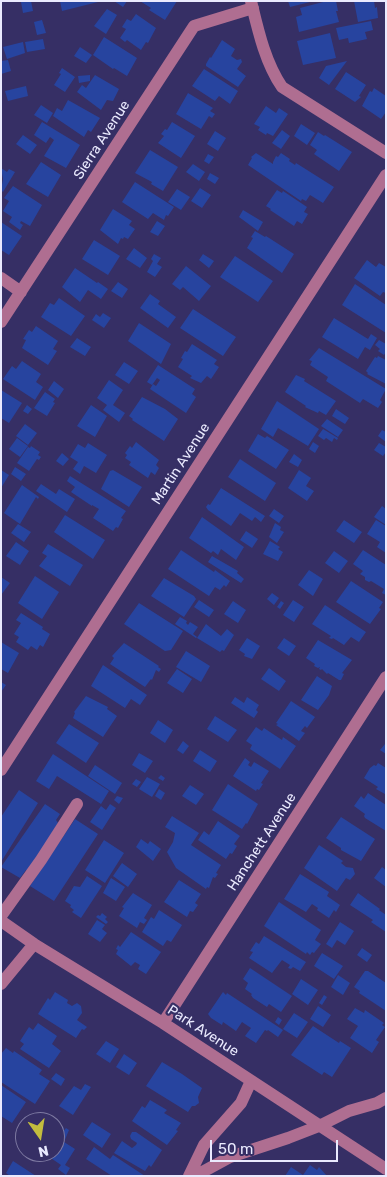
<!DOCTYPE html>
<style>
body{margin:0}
#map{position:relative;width:387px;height:1177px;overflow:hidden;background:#362f65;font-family:Rubik,sans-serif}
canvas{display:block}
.frame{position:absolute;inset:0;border:2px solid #eaeafe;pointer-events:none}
.north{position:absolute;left:15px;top:1112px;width:50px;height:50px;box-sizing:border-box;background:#362f65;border:1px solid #7e7aa2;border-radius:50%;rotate:167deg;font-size:14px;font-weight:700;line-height:20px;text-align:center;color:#eaeafe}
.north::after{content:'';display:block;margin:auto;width:18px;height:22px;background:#c3bd3e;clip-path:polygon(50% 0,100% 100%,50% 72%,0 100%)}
.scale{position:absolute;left:210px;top:1140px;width:128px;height:22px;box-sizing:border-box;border:2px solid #eaeafe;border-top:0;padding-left:6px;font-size:15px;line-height:18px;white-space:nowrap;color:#eaeafe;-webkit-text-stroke:4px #362f65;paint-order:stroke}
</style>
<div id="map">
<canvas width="387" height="1177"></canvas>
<div class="frame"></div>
<div class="north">N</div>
<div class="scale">50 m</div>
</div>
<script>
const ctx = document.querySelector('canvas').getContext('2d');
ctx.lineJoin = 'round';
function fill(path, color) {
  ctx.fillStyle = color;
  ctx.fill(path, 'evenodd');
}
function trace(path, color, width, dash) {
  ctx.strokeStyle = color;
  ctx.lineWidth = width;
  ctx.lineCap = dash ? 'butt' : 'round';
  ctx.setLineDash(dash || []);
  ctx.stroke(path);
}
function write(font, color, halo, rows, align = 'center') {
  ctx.font = font + ' Rubik,sans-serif';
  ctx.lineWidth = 4.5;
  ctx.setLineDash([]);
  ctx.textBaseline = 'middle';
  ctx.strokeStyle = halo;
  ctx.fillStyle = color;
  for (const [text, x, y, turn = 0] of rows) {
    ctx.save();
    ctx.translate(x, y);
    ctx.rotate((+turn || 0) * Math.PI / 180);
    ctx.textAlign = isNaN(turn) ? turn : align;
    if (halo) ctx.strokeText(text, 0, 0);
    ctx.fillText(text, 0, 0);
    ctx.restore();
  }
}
fill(new Path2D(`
 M 31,1 L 33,11 L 23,13 L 21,2 Z
 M 60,1 L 98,1 L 98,2 L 62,11 Z
 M 114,1 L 127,1 L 123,7 Z
 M 140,1 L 177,1 L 165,20 L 149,10 L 151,8 Z
 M 288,1 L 310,1 L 310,2 L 290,7 Z
 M 327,1 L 336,1 L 338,11 L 336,11 L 339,22 L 299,32 L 296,17 L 302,15 L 300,8 Z
 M 354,1 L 374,1 L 375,8 L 377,7 L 378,18 L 358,22 Z
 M 107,9 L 117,15 L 106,34 L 94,26 Z
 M 136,14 L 156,28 L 148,43 L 146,42 L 141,50 L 127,40 L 125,42 L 120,38 L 126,29 L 122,27 L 127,19 L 131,21 Z
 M 42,20 L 46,33 L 37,35 L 34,22 Z
 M 371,21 L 373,30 L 365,32 L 367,39 L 349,43 L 348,38 L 339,40 L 336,28 Z
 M 330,33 L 336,58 L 303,65 L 297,41 Z
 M 104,37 L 137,58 L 127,76 L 114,68 L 113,69 L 93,55 Z
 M 43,39 L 45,49 L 27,52 L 25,42 Z
 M 222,40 L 235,49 L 231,56 L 237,60 L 241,59 L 242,62 L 237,69 L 246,76 L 238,87 L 206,66 L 206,64 L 210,57 L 211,58 Z
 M 23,42 L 25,53 L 7,59 L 3,47 Z
 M 80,47 L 92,55 L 86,63 L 74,56 Z
 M 8,60 L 11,71 L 1,74 L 1,61 Z
 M 347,61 L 329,85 L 319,78 L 326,66 Z
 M 62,68 L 75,77 L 65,92 L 54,85 L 61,74 L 59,73 Z
 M 204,69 L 238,91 L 230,104 L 219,96 L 215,101 L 192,86 Z
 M 346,72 L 366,85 L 359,96 L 361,97 L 355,102 L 335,89 Z
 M 90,75 L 90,81 L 79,83 L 78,76 Z
 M 95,75 L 119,89 L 113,101 L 107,100 L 101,110 L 77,92 L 82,85 L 86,88 Z
 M 26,86 L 28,96 L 8,101 L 5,91 Z
 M 374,88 L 386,96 L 386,112 L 381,119 L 362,106 L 370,91 L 372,92 Z
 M 188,93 L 213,108 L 210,111 L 215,114 L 212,118 L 209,116 L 201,129 L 176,114 Z
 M 68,100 L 100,118 L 91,132 L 88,130 L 84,137 L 53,116 L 57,108 L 62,111 Z
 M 41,105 L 53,113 L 47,123 L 34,115 Z
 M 266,106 L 276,113 L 279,108 L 288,114 L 273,136 L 267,133 L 266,135 L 258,130 L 260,127 L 254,124 Z
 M 42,122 L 80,145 L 66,168 L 44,156 L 54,140 L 50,137 L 46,143 L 34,135 Z
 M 172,122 L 195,136 L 181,158 L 158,143 L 164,136 L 161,134 L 165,129 L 167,130 Z
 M 301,124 L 315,133 L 307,145 L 294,136 Z
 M 282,130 L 290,136 L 281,149 L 272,143 Z
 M 215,131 L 226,138 L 218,151 L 207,144 Z
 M 318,132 L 324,136 L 325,135 L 352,152 L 339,171 L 314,154 L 317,150 L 310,145 Z
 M 23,135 L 37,145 L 30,154 L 16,144 Z
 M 150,150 L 178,167 L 163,191 L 151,184 L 152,182 L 135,173 Z
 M 256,153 L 273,164 L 273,162 L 276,156 L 278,157 L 281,153 L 290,159 L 289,161 L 295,165 L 296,163 L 334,187 L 323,203 L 310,195 L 306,201 L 302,199 L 301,201 L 248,165 L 252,158 L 251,157 Z
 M 208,154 L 214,157 L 209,164 L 204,161 Z
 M 41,162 L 61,175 L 48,197 L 26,184 Z
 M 193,164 L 205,172 L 199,181 L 186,172 Z
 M 1,168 L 7,172 L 9,169 L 15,172 L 3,192 L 1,190 L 3,179 Z
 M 210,173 L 219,178 L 215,184 L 207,179 Z
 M 135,182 L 174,207 L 168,216 L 166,215 L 164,220 L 153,213 L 148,219 L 122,202 Z
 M 13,186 L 42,205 L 30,226 L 21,221 L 20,223 L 23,225 L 20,230 L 9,222 L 12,217 L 3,211 L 9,201 L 4,198 Z
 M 200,188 L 211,195 L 202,208 L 191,201 Z
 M 177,189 L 190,197 L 181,210 L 168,202 Z
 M 277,190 L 282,193 L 283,191 L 307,207 L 304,212 L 308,214 L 302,224 L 297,221 L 294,226 L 270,210 L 271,209 L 266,206 Z
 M 113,209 L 132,221 L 129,225 L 135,229 L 128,239 L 124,237 L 123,239 L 121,238 L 118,244 L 100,230 Z
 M 243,210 L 263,222 L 258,231 L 239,217 Z
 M 157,221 L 165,226 L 158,236 L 150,232 Z
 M 1,222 L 22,236 L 9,255 L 1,250 Z
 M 255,231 L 265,237 L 266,236 L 294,254 L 282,273 L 247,248 L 253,238 L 251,237 Z
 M 94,240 L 120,256 L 108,275 L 82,259 Z
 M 134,248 L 147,258 L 140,268 L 126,259 Z
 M 154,254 L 161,258 L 157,264 L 162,267 L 155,277 L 147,272 L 153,261 L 151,259 Z
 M 203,254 L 214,261 L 209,268 L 199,260 Z
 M 235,256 L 273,281 L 258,302 L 220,277 Z
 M 367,260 L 376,267 L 379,263 L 386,267 L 386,293 L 383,292 L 380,296 L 354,278 Z
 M 186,266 L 211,286 L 199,301 L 183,287 L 180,290 L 172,284 Z
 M 75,268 L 97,283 L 98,282 L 108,289 L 101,299 L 88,290 L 80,302 L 62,287 Z
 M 118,282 L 128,289 L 122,298 L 111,291 Z
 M 355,284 L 386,305 L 386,333 L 342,305 Z
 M 150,294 L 160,301 L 158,304 L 176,317 L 168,328 L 140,308 Z
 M 59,298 L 85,316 L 71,336 L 41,317 L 50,303 L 54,305 Z
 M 193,309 L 236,337 L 223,356 L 180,328 Z
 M 103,313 L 111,318 L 104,328 L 92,320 L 96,314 L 100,317 Z
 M 334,318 L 368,339 L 371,334 L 377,338 L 370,350 L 365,347 L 358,359 L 322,337 Z
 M 139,323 L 171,344 L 161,364 L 128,341 Z
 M 36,326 L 58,341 L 53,349 L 57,351 L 48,365 L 22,348 L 26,340 L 23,339 L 29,330 L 32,332 Z
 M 77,338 L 91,347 L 85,356 L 70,347 Z
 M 379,340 L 386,344 L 386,352 L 384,355 L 378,351 L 380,349 L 375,345 Z
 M 192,344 L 217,360 L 214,364 L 219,367 L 211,379 L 207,376 L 201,383 L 190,378 L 192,376 L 178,367 L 183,359 L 181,358 L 185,351 L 187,352 Z
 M 319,348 L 386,389 L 380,400 L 382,402 L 378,408 L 363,399 L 360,403 L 326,381 L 328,377 L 310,365 L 312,361 L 309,360 Z
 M 378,356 L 386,360 L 386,384 L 367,374 L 368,373 L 366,371 L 375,357 L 377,358 Z
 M 22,361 L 41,374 L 36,382 L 43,387 L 35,400 L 3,379 L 12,366 L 16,369 Z
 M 124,362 L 138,371 L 129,384 L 115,375 Z
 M 158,365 L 195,389 L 192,394 L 196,397 L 186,413 L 150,389 L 153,384 L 156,386 L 160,380 L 157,378 L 152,385 L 147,382 Z
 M 296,375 L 305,379 L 304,381 L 336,401 L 326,415 L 319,411 L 318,413 L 307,408 L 305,407 L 306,406 L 285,392 Z
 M 109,380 L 123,390 L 113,405 L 125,413 L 119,422 L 103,410 L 107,405 L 97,398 Z
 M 54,381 L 64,389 L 58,398 L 48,390 Z
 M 1,390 L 22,403 L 9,423 L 1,418 Z
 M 45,392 L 55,399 L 53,402 L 55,403 L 47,416 L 34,408 Z
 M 142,397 L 165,409 L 178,419 L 164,441 L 132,420 L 133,419 L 129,416 Z
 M 277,401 L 319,429 L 308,446 L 278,428 L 273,437 L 261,429 Z
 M 27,405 L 32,409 L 28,414 L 23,411 Z
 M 91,405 L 107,416 L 95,437 L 77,426 Z
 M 336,409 L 349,418 L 345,424 L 332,416 Z
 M 327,419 L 343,430 L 338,437 L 321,426 Z
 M 25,424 L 37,433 L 28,445 L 16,436 Z
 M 323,429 L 338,438 L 337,440 L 334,438 L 332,442 L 326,438 L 324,440 L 318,436 Z
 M 382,430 L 386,432 L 386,442 L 378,436 Z
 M 258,434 L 265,438 L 267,436 L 289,450 L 276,469 L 248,451 Z
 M 17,438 L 28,446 L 20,457 L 9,449 Z
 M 136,442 L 159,460 L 156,465 L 159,468 L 155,475 L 151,472 L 148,478 L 129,465 L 131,462 L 125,458 L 127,455 L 125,453 L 130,446 L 132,448 Z
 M 313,442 L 319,446 L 315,453 L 309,449 Z
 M 88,443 L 107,455 L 96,473 L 84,466 L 80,474 L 73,469 L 78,462 L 70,457 L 78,444 L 85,448 Z
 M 379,443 L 386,447 L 386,452 L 383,456 L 374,450 Z
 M 31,446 L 40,452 L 38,455 L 41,457 L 39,460 L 37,459 L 29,471 L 17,463 L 28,447 L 30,448 Z
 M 62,453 L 69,459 L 63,466 L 56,461 Z
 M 294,454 L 302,460 L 298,467 L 289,462 Z
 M 240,459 L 276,483 L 265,501 L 228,477 Z
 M 15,467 L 26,474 L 21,481 L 11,474 Z
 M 1,470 L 9,475 L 1,488 Z
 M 113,470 L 142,487 L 129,507 L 101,489 L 110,471 Z
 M 299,470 L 311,478 L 306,486 L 314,491 L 307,501 L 288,488 Z
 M 70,476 L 126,511 L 121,518 L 123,519 L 118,528 L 116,527 L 113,531 L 93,518 L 99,509 L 92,505 L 92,506 L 71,492 L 75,487 L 67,481 Z
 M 41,484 L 56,494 L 59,489 L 75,499 L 67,512 L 36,491 Z
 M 22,485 L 39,497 L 38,499 L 36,497 L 20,524 L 4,513 Z
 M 221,488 L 265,516 L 261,522 L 255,517 L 252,521 L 240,513 L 231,526 L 208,510 L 206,507 L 208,504 L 210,505 Z
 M 382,506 L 386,509 L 386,525 L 374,517 Z
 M 274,509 L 284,516 L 279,523 L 269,516 Z
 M 65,515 L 105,540 L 93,559 L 54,532 Z
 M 202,517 L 244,547 L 236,560 L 221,549 L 218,555 L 213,551 L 211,553 L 189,538 Z
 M 344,520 L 362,532 L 354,543 L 336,531 Z
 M 376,520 L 386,526 L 386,553 L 377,547 L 380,542 L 367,534 Z
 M 275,523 L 281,527 L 280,530 L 284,532 L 277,543 L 269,537 Z
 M 18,524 L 31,532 L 24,542 L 11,533 Z
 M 246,531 L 258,539 L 252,548 L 240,540 Z
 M 270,541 L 280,547 L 278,549 L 283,552 L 278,561 L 263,554 Z
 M 16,542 L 29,551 L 20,565 L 6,556 Z
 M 48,544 L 83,565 L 70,586 L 39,566 L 47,556 L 42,553 Z
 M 181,550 L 214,572 L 215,570 L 230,581 L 226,587 L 224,585 L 220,590 L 215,587 L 209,596 L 168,569 Z
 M 363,550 L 386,565 L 386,595 L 382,593 L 384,589 L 371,581 L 369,582 L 365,580 L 365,577 L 360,574 L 363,571 L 353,564 Z
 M 334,551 L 348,561 L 339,573 L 325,563 Z
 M 212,556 L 238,571 L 237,573 L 244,579 L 241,583 L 208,562 Z
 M 309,570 L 323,579 L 313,596 L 298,585 Z
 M 35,576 L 59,592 L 42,619 L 18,603 Z
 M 1,577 L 10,583 L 1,595 Z
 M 164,578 L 194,596 L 196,599 L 184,617 L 151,596 Z
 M 351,581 L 383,602 L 379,608 L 381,609 L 370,624 L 336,602 Z
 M 272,593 L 279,598 L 274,605 L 267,599 Z
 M 199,600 L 214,610 L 209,617 L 194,607 Z
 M 293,600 L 304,607 L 294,622 L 283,615 Z
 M 233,601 L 246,610 L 238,623 L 224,614 Z
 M 281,601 L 284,603 L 280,609 L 277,607 Z
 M 139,603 L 183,631 L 171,650 L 165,651 L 124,624 Z
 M 325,605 L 366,632 L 359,642 L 351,637 L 344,645 L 333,638 L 332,639 L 329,638 L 331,636 L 312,624 Z
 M 21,613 L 43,627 L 42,629 L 50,634 L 43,647 L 40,645 L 37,650 L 31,646 L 28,650 L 16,642 L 19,637 L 14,634 L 21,623 L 16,620 Z
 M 180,617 L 187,621 L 186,623 L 188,625 L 190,622 L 198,627 L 193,634 L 197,637 L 196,638 L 175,624 Z
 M 206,624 L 221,636 L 227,629 L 234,635 L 224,651 L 222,650 L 220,652 L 197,638 Z
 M 247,638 L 260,646 L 252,659 L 244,656 L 245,654 L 239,650 Z
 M 284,638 L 296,646 L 289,656 L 277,648 Z
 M 318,640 L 352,660 L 342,673 L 344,674 L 341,680 L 339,680 L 328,673 L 327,674 L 322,669 L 321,670 L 319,669 L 320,667 L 318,668 L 314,666 L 315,664 L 306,658 Z
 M 1,642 L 19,653 L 8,673 L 1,669 Z
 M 124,643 L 159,666 L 158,667 L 161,669 L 159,672 L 156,670 L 152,680 L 151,679 L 145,687 L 110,664 L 114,658 L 112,656 Z
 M 186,651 L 210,666 L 201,682 L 176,667 Z
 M 103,665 L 147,695 L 140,705 L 131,699 L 125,708 L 91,686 Z
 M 269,668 L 286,681 L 279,691 L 261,679 Z
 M 177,669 L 192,679 L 183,693 L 167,683 Z
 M 317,676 L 332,686 L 329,695 L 318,710 L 301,700 Z
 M 1,682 L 6,685 L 1,692 Z
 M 86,696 L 108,707 L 107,709 L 117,716 L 103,737 L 73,718 L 75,713 L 74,712 Z
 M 235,697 L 244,703 L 247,697 L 259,705 L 256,710 L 258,712 L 254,718 L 231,703 Z
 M 291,701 L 315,717 L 307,728 L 305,726 L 301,731 L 305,733 L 299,741 L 276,725 L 278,724 L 276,723 Z
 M 215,716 L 237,730 L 228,742 L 207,729 Z
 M 158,720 L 173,730 L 165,743 L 150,733 Z
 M 69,724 L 99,743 L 86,763 L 56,743 Z
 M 256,727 L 262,731 L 264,728 L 282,740 L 283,737 L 296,746 L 280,769 L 250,749 L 252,745 L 246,741 Z
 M 183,741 L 189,746 L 183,754 L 177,750 Z
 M 385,744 L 386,744 L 386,754 L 380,750 Z
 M 200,750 L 217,761 L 210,772 L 193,761 Z
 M 139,753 L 153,761 L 145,773 L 132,765 Z
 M 53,754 L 109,791 L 101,804 L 57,776 L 49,789 L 36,781 Z
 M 245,758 L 250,762 L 248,765 L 251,767 L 254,762 L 269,771 L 261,783 L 263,784 L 259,790 L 257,789 L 256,791 L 233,776 Z
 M 378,763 L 386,768 L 385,794 L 376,789 L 378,787 L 364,778 L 370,768 L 374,765 L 376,766 Z
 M 95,765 L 122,783 L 115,794 L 88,776 Z
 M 161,775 L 165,778 L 163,781 L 158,778 Z
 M 147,777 L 160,784 L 152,797 L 139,789 Z
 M 136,779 L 141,782 L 137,787 L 132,784 Z
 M 228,784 L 258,804 L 247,824 L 246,823 L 242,829 L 212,810 Z
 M 190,785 L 204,794 L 196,805 L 182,796 Z
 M 159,789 L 165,793 L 161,800 L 155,796 Z
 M 19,790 L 38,803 L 1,862 L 1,817 Z
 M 368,793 L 386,805 L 386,831 L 365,818 L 364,816 L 365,814 L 354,806 L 361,796 L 364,799 Z
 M 117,796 L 123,798 L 119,804 L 114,800 Z
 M 45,804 L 60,814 L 56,820 L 58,823 L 29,871 L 26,870 L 20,878 L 1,867 Z
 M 110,804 L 116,808 L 102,830 L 90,822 L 101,806 L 106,810 Z
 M 172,816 L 199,833 L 191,845 L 221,865 L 216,873 L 218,874 L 215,878 L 213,877 L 209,888 L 207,887 L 206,889 L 176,868 L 167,852 L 173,842 L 175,833 L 165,827 Z
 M 341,817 L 375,839 L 361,861 L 341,850 L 341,848 L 326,838 Z
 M 75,819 L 98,834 L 54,901 L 30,886 Z
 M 218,821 L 240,836 L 234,844 L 237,846 L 232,854 L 230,853 L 226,859 L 198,840 L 204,831 L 209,835 Z
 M 141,839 L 148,844 L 150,841 L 161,849 L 153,861 L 136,847 Z
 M 104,840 L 124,853 L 105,883 L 85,870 Z
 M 319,845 L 343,861 L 341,863 L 346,867 L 353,868 L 355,874 L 350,880 L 346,878 L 337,891 L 304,868 Z
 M 122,863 L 137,874 L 128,887 L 113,876 Z
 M 382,867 L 386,870 L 386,887 L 374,878 Z
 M 300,874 L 329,892 L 327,896 L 340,905 L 336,912 L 334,910 L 329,918 L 317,910 L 318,908 L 312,904 L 306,912 L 284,899 Z
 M 87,876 L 102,886 L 81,918 L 72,912 L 74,910 L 70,907 L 71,905 L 65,901 L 74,886 L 80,887 Z
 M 111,878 L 125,887 L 116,901 L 103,893 Z
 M 179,880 L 201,894 L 195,903 L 198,905 L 193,912 L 190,911 L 187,917 L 164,902 Z
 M 133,893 L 152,905 L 144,918 L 147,920 L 144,924 L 140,922 L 137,928 L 119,916 L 124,908 L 122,907 Z
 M 358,893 L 380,909 L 379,910 L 386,915 L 386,932 L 371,922 L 373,920 L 350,905 Z
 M 279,902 L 321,930 L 315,940 L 321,944 L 314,953 L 312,952 L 310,955 L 307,952 L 306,954 L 264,926 Z
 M 159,910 L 182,925 L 171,942 L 167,940 L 163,946 L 142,932 L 151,917 L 154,919 Z
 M 102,913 L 107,917 L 105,919 L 108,922 L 106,924 L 96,917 L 98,915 L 100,916 Z
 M 97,920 L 105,925 L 102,929 L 107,933 L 100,942 L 88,934 Z
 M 340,922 L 354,931 L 345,945 L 337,940 L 332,948 L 326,944 Z
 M 131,932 L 161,952 L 146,974 L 138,969 L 140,965 L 135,962 L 131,966 L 116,954 L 118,950 L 116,949 L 118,945 L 120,947 Z
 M 264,936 L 306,962 L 300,971 L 293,967 L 291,969 L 288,968 L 290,965 L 282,960 L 272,973 L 249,958 L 253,952 L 250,951 L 256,942 L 259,944 Z
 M 362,948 L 372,955 L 367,962 L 357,955 Z
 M 322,953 L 343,966 L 334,979 L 314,966 Z
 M 250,968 L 292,996 L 281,1012 L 269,1004 L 267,1007 L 253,998 L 251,995 L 252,994 L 245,989 L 248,983 L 243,979 Z
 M 365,971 L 368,971 L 386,983 L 386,1011 L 359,993 L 360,991 L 354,987 Z
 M 338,975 L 350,983 L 343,995 L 331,987 Z
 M 301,979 L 318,990 L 308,1005 L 292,994 Z
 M 55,992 L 68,1000 L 67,1003 L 72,1006 L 77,1003 L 81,1006 L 82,1013 L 77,1020 L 87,1027 L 84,1030 L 82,1029 L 76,1038 L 38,1014 L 48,998 L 50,1000 Z
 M 223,992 L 226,995 L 227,993 L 283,1030 L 278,1037 L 268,1030 L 267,1031 L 265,1030 L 256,1043 L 245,1036 L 251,1028 L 242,1022 L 236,1031 L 223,1022 L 222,1025 L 211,1018 L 208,1014 Z
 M 324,995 L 327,997 L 322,1005 L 319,1003 Z
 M 318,1006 L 331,1015 L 323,1027 L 310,1019 Z
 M 355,1008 L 364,1013 L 365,1010 L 384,1023 L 382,1025 L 385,1027 L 376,1040 L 379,1042 L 372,1053 L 350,1038 L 358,1026 L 347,1019 Z
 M 294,1013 L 308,1022 L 297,1038 L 283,1029 Z
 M 278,1017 L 282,1020 L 279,1025 L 275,1022 Z
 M 38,1023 L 57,1036 L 52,1044 L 61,1051 L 49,1068 L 20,1049 L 24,1044 L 20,1041 L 29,1027 L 33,1030 Z
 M 313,1026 L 339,1043 L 340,1041 L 351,1048 L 332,1077 L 324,1072 L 322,1075 L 291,1055 Z
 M 106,1041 L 119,1049 L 110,1063 L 96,1054 Z
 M 6,1048 L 13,1053 L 14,1051 L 42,1070 L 39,1074 L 50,1081 L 35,1104 L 1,1082 L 1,1054 Z
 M 124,1054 L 137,1063 L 129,1075 L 116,1067 Z
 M 162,1062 L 182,1074 L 202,1088 L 198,1097 L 199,1103 L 195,1106 L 192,1106 L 188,1112 L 146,1086 Z
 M 56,1073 L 65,1079 L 61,1086 L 51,1079 Z
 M 85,1084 L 91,1087 L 73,1115 L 59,1106 L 74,1086 L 81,1090 Z
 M 1,1085 L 26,1102 L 12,1123 L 1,1116 Z
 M 150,1100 L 167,1110 L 164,1113 L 181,1123 L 176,1130 L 178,1131 L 167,1145 L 132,1121 L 142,1106 L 145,1108 Z
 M 55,1122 L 64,1128 L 61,1134 L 66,1128 L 69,1130 L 64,1142 L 75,1149 L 65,1165 L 70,1168 L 66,1175 L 58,1169 L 61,1165 L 48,1156 L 50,1152 L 55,1152 Z
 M 92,1122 L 111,1134 L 102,1148 L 83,1135 Z
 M 132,1132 L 136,1132 L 162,1150 L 151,1167 L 149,1165 L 145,1171 L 114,1153 L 122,1141 L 132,1148 L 136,1145 L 137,1143 L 131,1139 L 130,1136 Z
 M 94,1147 L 110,1159 L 113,1155 L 145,1176 L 112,1176 L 86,1159 Z
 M 13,1161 L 36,1176 L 10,1176 L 6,1173 Z
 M 310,1165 L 317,1170 L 319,1167 L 327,1176 L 285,1176 L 291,1167 L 303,1175 Z`), '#27449f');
trace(new Path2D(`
 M 251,1 C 258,30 265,62 282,87 L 386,153
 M 1,278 L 21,292
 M 1,322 L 194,26 L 253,8
 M 1,770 L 386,175
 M 1,916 L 41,860 L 77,804
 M 1,921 L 34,944 L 163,1023 L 386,1169
 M 1,984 L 34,944
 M 163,1023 L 386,677
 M 189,1176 L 204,1145 L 241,1103 L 251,1081
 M 195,1176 L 230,1157 L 288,1138 L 319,1126 L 349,1111 L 377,1103 L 386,1098`), '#af6e91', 12);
write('14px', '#eaeafe', '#362f65', [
 ["Sierra Avenue",102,140,-57],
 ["Martin Avenue",181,464,-57],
 ["Hanchett Avenue",262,842,-57],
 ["Park Avenue",203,1031,33]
]);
</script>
